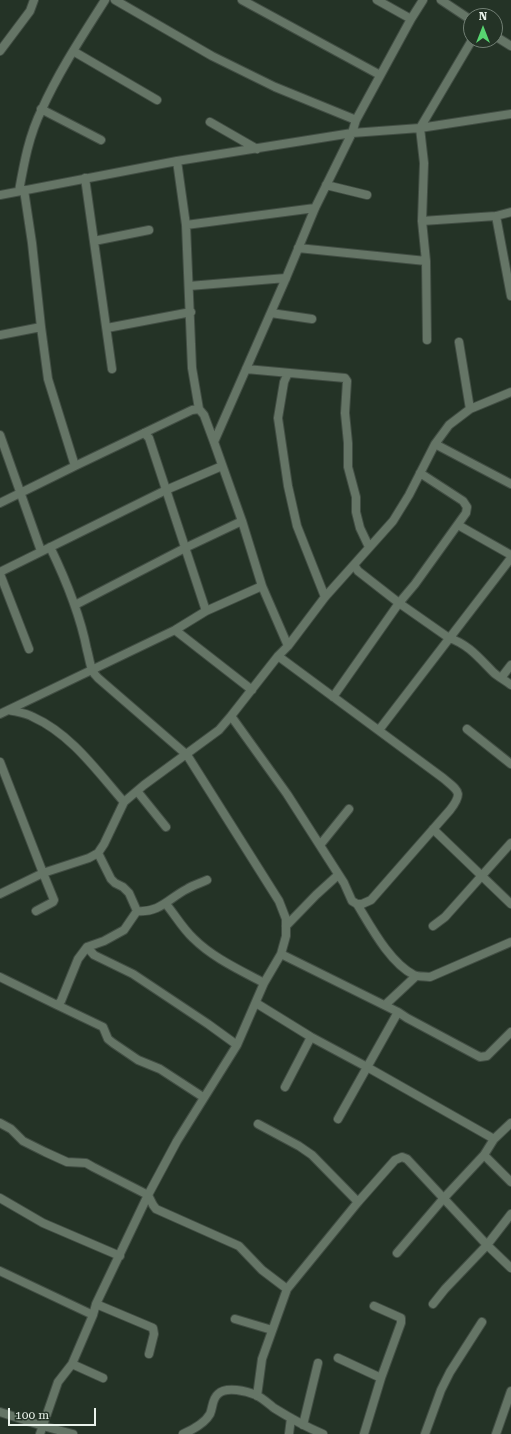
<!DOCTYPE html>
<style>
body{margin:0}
#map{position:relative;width:511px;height:1434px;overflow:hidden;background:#243326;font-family:"Roboto Serif",serif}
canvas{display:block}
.north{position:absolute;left:463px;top:8px;width:40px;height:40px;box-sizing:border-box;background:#243326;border:1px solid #738075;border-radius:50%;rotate:0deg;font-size:11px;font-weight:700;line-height:16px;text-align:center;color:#eaf3eb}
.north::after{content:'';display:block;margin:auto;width:14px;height:18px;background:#57d570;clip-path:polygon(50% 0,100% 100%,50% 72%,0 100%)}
.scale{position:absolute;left:8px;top:1408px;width:88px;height:18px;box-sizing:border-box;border:2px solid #eaf3eb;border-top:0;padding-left:5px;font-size:12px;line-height:14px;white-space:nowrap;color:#eaf3eb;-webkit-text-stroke:3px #243326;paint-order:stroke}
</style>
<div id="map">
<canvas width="511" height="1434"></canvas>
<div class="north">N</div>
<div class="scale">100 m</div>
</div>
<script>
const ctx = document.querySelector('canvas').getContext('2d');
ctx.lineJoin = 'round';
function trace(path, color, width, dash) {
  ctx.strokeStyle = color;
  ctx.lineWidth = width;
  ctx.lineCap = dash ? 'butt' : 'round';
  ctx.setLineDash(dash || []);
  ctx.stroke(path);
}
const minor = new Path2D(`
 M 115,0 L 212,56 L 275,87 L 356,120
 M 242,0 L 380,75
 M 377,0 L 411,19
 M 441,0 L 471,20
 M 495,36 L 511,46
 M 0,51 L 30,11 L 34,0
 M 73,51 L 157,100
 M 41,109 L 101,140
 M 210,122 L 257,149
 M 177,161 L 186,225 L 192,368 L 199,409
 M 85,178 L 112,369
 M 326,185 L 367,195
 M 24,190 L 32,243 L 41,327
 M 19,191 C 24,163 29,135 42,109 C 59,71 83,35 105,0
 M 0,195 L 177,161 L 352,133 L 420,128 L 511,114
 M 496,216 L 511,296
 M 422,221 L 496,216 L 511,212
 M 186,225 L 315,208
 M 94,241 L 149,230
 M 298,248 L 426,261
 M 189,286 L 286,278
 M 271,313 L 312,319
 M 107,328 L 191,312
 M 0,335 L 41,327 L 48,379 L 75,466 L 192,410 L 199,409 L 204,415 L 214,442 L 242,521 L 262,586 L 288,646
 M 427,340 L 426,261 L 422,221 L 424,163 L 420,128 L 472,40
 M 459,342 L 470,409
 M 246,369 L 345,378 L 347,381 L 345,413 L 348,443 L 348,467 L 356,497 L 356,512 L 360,528 L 369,547
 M 288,373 L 284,382 L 278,418 L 288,486 L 297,526 L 325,597
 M 144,433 L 149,438 L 206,611
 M 0,435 L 41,551
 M 214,442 L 286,278 L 315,208 L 352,133 L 356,120 L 411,19 L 423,0
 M 435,444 L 511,484
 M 0,503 L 75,466
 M 458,525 L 511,555
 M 354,565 L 358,571 L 399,603 L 449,638 C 468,644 479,658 493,672 C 498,677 505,680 511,685
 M 0,572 L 166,490 L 222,466
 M 0,574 L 29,649
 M 75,605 L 185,548 L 242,521
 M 175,630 L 252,690
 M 278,656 L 443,778 C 458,791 464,792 450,810 L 371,900 L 362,904 L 357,904
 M 501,678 L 511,665
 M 333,697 L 399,603 L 415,584 L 466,513 L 467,507 L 463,501 L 420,473
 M 9,710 C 17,712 26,713 33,717 C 71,734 97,771 124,802
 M 0,714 L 175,630 L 206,611 L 262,586
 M 231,716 L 287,794 L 344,883 L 352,901 L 357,904 C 371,927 390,963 414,975 C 418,977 425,976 430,977 L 511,942
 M 467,729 L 511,764
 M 379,730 L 511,558
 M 0,762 L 43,873 L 54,900 L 53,902 L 36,911
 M 137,791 L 166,827
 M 433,829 L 511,904
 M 320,845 L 349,809
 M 98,853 L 111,879 L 115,883 L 123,887 L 129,893 L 137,911 L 124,930 L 104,941 L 87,947 L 78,959 L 61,1001 L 57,1005 L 103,1027 L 108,1039 L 113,1043 L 138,1060 L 160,1069 L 203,1097
 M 0,894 L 43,873 L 89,858 L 98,853 L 104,844 L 124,802 L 144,785 L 219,730 L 231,716 L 278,656 L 288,646 L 325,597 L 393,521 L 409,495 L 435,444 L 449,425 L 470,409 L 511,392
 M 166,904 C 175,915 183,929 193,938 C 213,958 240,970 264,983
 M 137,911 C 160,913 169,898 187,889 C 193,885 201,883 207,880
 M 286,926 L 316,895 L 338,875
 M 433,926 L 445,917 L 511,843
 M 87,947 L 94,955 L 133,974 L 208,1024 L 237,1045
 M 281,954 L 398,1012 L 407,1018 L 480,1057 L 487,1056 L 511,1032
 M 0,977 L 57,1005
 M 256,1003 L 311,1037 L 367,1067 L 494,1139
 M 385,1005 L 416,976
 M 285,1087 L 311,1037
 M 338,1119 L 398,1012
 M 0,1123 L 11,1129 L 23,1141 L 45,1152 L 67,1162 L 86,1163 L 93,1167 L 148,1195 L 153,1205 L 156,1209 L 239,1246 L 262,1270 L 287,1289
 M 258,1124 L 299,1146 L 312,1155 L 358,1202
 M 484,1155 L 511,1182
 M 0,1198 L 43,1223 L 120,1256
 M 397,1253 L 443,1199 L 484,1155 L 494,1139 L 511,1123
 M 0,1271 L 93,1315
 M 96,1304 L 153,1328 L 154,1334 L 149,1354
 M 433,1304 L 445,1289 L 487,1245 L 511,1214
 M 235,1319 L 272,1330
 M 338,1358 L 381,1378
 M 72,1364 L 103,1378
 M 257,1396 L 262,1359 L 287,1289 L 358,1202 L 395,1160 L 402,1157 L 407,1159 L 487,1245 L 511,1268
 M 0,1412 L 43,1426 L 73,1434
 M 303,1425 L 318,1363
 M 40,1434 L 58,1382 L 72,1364 L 93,1315 L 96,1304 L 148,1195 L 177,1141 L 237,1045 L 264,983 L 281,954 L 286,936 L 286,919 L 279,901 L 187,755 L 98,678 C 90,671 90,660 87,650 C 80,614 66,580 50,547
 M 183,1434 C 192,1430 205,1423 210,1414 C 213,1407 212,1399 218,1394 C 226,1386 247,1391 256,1395 C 261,1397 269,1404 274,1408 C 290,1418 306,1427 323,1434
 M 289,1434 L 291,1418
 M 364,1434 L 381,1378 L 401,1323 L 401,1318 L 374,1306
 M 425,1434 L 441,1390 L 450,1372 L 482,1322
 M 496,1434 L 511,1391`);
trace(minor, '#424e44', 10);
trace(minor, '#657566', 8);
</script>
